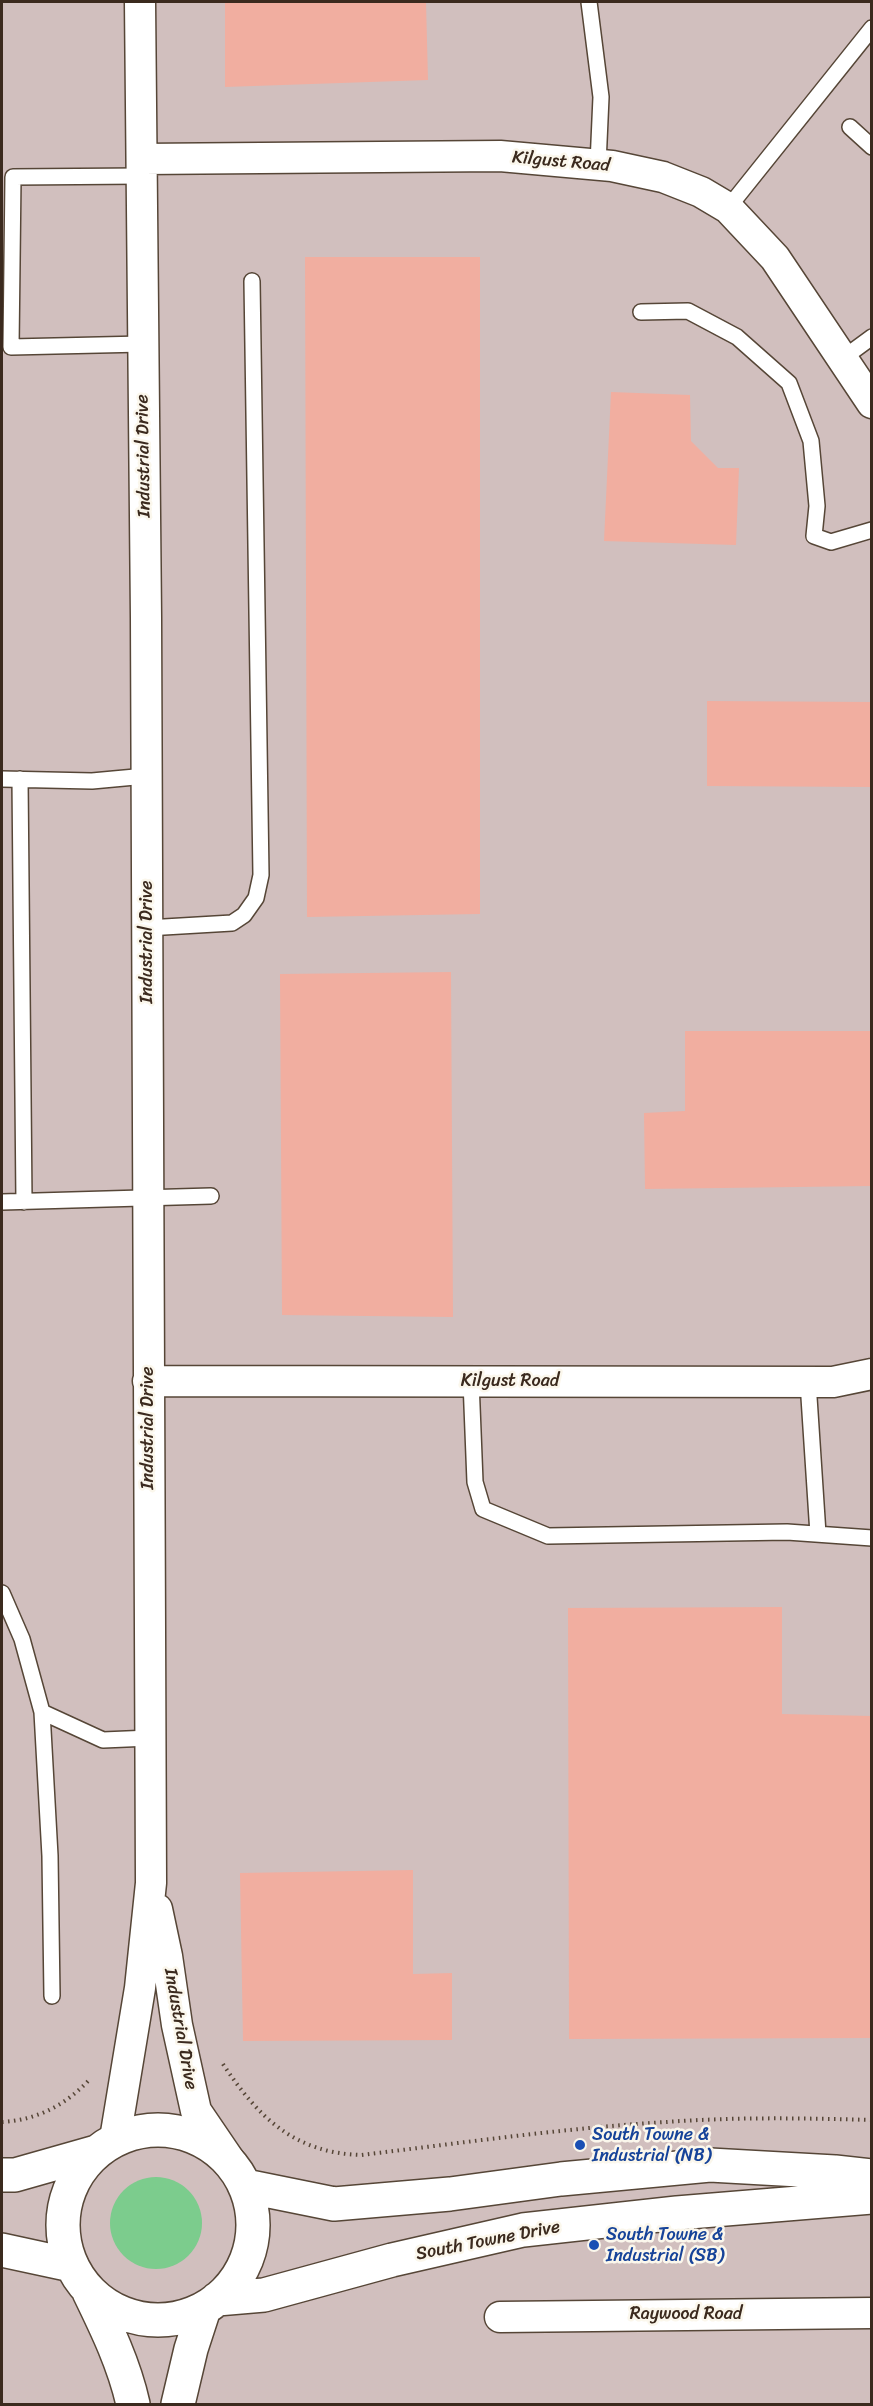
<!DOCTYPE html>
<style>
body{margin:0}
#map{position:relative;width:873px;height:2406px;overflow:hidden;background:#f1e2c4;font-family:Sriracha,sans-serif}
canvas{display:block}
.frame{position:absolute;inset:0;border:3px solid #3b2a1e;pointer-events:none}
</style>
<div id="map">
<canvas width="873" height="2406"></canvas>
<div class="frame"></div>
</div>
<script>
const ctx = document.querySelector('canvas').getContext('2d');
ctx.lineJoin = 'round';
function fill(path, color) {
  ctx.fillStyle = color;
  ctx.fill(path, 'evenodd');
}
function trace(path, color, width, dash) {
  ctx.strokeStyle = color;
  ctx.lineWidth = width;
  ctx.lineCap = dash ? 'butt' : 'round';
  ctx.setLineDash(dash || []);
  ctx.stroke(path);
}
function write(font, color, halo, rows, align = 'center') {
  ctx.font = font + ' Sriracha,sans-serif';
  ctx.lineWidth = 5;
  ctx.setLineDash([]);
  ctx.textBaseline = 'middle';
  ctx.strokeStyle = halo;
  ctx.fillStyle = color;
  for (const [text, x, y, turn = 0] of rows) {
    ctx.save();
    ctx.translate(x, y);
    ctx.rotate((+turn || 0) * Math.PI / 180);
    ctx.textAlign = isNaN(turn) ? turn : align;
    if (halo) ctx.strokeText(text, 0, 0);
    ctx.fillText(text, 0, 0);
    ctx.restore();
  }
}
fill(new Path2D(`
 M 2,2 L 871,2 L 871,2404 L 2,2404 Z`), '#d1bfbe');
fill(new Path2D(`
 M110 2223a46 46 0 1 1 92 0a46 46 0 1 1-92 0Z`), '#7ccc8d');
fill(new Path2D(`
 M 225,2 L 426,2 L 428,80 L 225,87 Z
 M 305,257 L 480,257 L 480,914 L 307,917 Z
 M 611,392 L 690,395 L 691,441 L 718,468 L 739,468 L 736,545 L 604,541 Z
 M 707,701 L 872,702 L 872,787 L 707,786 Z
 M 451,972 L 453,1317 L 282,1315 L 280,974 Z
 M 685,1031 L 872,1031 L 872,1186 L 645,1189 L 644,1113 L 685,1111 Z
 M 782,1607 L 782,1714 L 872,1716 L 872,2038 L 569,2039 L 568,1608 Z
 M 413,1870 L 413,1974 L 452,1973 L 452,2040 L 243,2041 L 240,1873 Z`), '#f1aea0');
const lane = new Path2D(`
 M 589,2 L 601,97 L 598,164
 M 850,127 L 872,147
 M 142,176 L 13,177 L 11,347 L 143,344
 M 728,208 L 872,28
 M 641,312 L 688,311 L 737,337 L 789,383 L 811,441 L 817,506 L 814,536 L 831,542 L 872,530
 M 842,359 L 872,337
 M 2,779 L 92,781 L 146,776
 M 20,779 L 24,1202
 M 147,928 L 232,923 L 244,915 L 256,898 L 261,875 L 252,281
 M 2,1202 L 211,1196
 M 471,1381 L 475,1482 L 483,1509 L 548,1536 L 787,1532 L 872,1538
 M 808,1382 L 818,1534
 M 2,1593 L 22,1639 L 42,1712 L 103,1740 L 150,1738
 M 42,1712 L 50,1856 L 52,1996`);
const street = new Path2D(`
 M 142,159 L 500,156 L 612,166 L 663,177 L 701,192 L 728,208 L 775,258 L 872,403
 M 148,1381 L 833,1382 L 872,1374
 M 157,1909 L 167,1956 L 177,2025 L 196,2111 L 232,2164
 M 115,2139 L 140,1988 L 151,1883 L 146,618 L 140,2
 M 500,2317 L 872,2313`);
const secondary = new Path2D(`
 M63 2225a95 95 0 1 1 190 0a95 95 0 1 1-190 0Z
 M 2,2175 L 15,2175 L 96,2152
 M 245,2186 L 334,2204 L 450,2194 L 561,2179 L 710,2165 L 835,2172 L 872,2176
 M 2,2250 L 71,2265
 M 89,2292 C 107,2329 124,2364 133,2404
 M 217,2299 L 264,2295 L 392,2260 L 523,2230 L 677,2213 L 872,2197
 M 178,2404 L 191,2349 L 204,2309`);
trace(lane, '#564637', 18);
trace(street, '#564637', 33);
trace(secondary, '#564637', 36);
trace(new Path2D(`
 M 223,2064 C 258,2117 294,2153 361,2155 C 462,2143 564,2128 666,2122 C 734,2117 803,2118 872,2120
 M 2,2122 C 37,2120 66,2105 90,2079`), '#564637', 4, [1.5, 4.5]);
trace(lane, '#fff', 15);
trace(street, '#fff', 30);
trace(secondary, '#fff', 33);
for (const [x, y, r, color] of [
 [580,2145,6,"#1a4fb4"],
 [594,2245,6,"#1a4fb4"]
]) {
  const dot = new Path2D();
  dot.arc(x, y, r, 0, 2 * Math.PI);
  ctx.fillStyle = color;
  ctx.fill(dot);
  trace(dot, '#fbf7ec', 2);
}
write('18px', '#3b2a1e', '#fbf7ec', [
 ["Kilgust Road",561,162,5],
 ["Industrial Drive",144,456,-91],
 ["Industrial Drive",147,942,-90],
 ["Kilgust Road",510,1381],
 ["Industrial Drive",148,1428,-90],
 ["Industrial Drive",180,2029,80],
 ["South Towne Drive",488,2241,-11],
 ["Raywood Road",686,2314]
]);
write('18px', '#164399', '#fbf7ec', [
 ["South Towne &",592,2135],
 ["Industrial (NB)",592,2156],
 ["South Towne &",606,2235],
 ["Industrial (SB)",606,2256]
], 'left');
</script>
